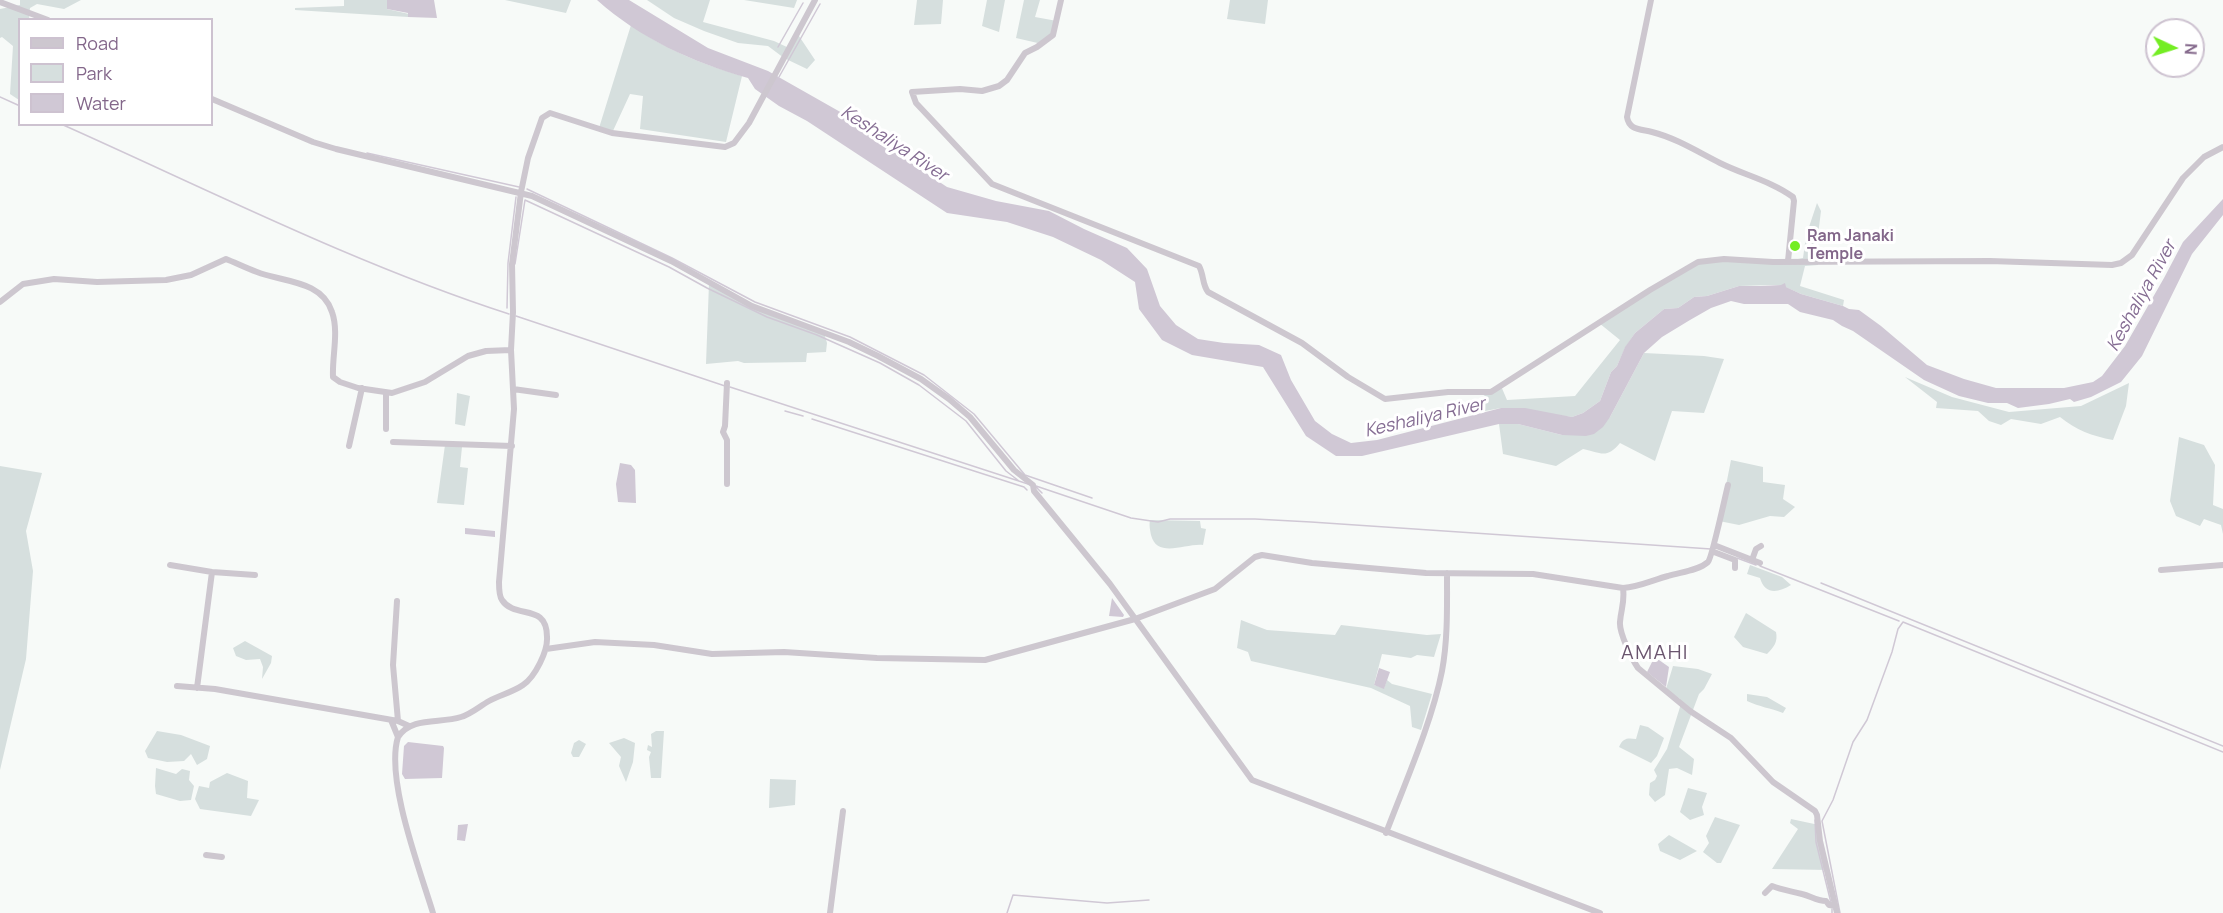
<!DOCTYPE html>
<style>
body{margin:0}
#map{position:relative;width:2223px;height:913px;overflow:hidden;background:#f7faf8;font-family:Manrope,sans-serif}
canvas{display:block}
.legend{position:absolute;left:18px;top:18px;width:195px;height:108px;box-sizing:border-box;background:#fff;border:2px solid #cdc2d0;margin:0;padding:8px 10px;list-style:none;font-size:18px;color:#83678a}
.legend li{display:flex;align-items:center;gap:12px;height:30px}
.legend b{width:30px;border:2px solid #cdc2d0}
.north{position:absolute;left:2145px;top:18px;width:60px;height:60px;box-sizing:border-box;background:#fff;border:2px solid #cdc2d0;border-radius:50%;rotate:94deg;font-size:16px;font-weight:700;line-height:24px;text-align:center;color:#83678a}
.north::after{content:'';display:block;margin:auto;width:21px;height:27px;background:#74ed23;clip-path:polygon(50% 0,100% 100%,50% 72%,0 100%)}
</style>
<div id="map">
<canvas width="2223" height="913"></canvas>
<ul class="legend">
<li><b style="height:8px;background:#cdc7cf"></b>Road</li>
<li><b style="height:16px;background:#d6dfde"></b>Park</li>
<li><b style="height:16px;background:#d0c8d5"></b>Water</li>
</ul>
<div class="north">N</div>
</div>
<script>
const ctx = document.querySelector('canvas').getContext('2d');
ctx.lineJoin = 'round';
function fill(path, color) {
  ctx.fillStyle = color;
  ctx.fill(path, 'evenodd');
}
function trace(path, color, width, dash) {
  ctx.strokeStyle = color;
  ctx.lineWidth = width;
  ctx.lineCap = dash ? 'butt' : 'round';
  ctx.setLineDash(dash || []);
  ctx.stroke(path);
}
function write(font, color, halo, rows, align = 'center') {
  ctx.font = font + ' Manrope,sans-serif';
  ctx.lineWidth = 6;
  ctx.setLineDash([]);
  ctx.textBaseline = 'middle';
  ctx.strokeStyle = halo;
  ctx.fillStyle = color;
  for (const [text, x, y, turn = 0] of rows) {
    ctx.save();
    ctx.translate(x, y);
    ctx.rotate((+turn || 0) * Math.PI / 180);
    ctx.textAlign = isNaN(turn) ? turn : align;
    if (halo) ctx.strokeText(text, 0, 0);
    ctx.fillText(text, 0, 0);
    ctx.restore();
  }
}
fill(new Path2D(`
 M 20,0 L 81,0 L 64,9 L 37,4 L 30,8 L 29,19 L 20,20 L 19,100 L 10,94 L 13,46 L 2,37 L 0,38 L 0,9 L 20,5 Z
 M 344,0 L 387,0 L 387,9 L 409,14 L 408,17 L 295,10 L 295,8 L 344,6 Z
 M 505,0 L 571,0 L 566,13 Z
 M 647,0 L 710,0 L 703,22 L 774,41 L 789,48 L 797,33 L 815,60 L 807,69 L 784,58 L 768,46 L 738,43 L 704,31 L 674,18 Z
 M 744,0 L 797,0 L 794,8 Z
 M 917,0 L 943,0 L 941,24 L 914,25 Z
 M 987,0 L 1005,0 L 999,32 L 982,26 Z
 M 1024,0 L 1040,0 L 1035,17 L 1057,21 L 1053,35 L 1042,44 L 1016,38 Z
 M 1230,0 L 1268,0 L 1265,24 L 1227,19 Z
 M 631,25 C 665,49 701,64 742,76 L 726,142 L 640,129 L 643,96 L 630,94 L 612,133 L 599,128 Z
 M 1817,203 L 1821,211 L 1816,251 L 1818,265 L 1805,266 L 1800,286 L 1844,300 L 1843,306 L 1801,294 L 1781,285 L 1772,285 L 1739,286 L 1707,296 L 1694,297 L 1678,308 L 1664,309 L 1635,333 L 1625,348 L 1617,366 L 1611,372 L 1600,401 L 1583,413 L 1572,417 L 1501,408 L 1485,411 L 1485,396 L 1479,392 L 1501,386 L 1507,400 L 1575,396 L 1620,340 L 1599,323 L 1698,262 L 1788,261 L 1803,258 L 1806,236 Z
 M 709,283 L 752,306 L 824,333 L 827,343 L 826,352 L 807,353 L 806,362 L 744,363 L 738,361 L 706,364 Z
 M 1644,353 L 1704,356 L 1724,359 L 1704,413 L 1672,411 L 1655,461 L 1620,443 C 1607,459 1601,453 1583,449 L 1556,466 L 1503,454 L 1499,424 L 1518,424 L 1562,435 L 1610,417 Z
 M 1905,377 L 1952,397 L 2009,412 L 2081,406 L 2129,383 L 2126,406 L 2113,440 C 2092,436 2076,430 2060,417 L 2041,424 L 2011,419 L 2001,425 L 1989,421 L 1978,411 L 1936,408 L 1937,402 Z
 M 457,393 L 470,396 L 465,426 L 455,424 Z
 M 2179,437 L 2204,445 L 2215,465 L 2213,505 L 2223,509 L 2223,534 L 2221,525 L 2204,519 L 2200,526 L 2176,516 L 2170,501 Z
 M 445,445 L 462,447 L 460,467 L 468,468 L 464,505 L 437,503 Z
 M 1731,460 L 1763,467 L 1763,482 L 1785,485 L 1783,499 L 1795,507 L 1784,517 L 1770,516 L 1739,525 L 1719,521 Z
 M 0,466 L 42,473 L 26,531 L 33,571 L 26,659 L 0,770 Z
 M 1150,520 L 1200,521 L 1201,528 L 1206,529 L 1203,545 C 1186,543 1157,559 1151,535 C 1150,529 1149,526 1150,520 Z
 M 1750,565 L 1782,577 L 1791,585 C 1778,593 1765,595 1760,578 L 1747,574 Z
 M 1746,613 L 1776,632 C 1778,642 1774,647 1767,654 L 1743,647 L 1734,637 Z
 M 1241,620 L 1267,630 L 1335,635 L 1341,625 L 1427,635 L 1441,634 L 1434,657 L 1417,655 L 1411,658 L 1382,654 L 1374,685 L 1384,688 L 1387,680 L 1392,684 L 1432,694 L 1421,730 L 1412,727 L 1410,706 L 1371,688 L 1251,661 L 1248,652 L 1237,648 Z
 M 245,641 L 272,656 L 271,663 L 262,679 L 263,667 L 260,659 L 246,660 L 236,656 L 233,648 Z
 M 1673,666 L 1698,669 L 1712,674 L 1704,689 L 1699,694 L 1679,747 L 1694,759 L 1692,775 L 1677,768 L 1669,769 L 1665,795 L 1655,802 L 1649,795 L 1650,783 L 1655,780 L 1657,776 L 1654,770 L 1667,749 L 1680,707 L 1680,699 L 1666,689 Z
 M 1747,694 L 1767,697 L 1786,708 L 1783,713 C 1770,708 1760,707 1747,701 Z
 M 1640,725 L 1648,727 L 1664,738 L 1657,756 L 1651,763 L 1619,747 C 1623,738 1627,738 1636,739 Z
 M 157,731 L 181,735 L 210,746 L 207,759 L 197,765 L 191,754 L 184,761 L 167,762 L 148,758 L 145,751 Z
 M 656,731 L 664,731 L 661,778 L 651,778 L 649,757 L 651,752 L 647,750 L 648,745 L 652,747 L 651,734 Z
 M 624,738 L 635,743 L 633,762 L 626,782 L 619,766 L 621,757 L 609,743 Z
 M 579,740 L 586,744 L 579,757 L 573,757 L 571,753 L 574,743 Z
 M 156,768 L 176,774 L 182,769 L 190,771 L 189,780 L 194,786 L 191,800 L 180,801 L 156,794 L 155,786 Z
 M 227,773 L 248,781 L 247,798 L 259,800 L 251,816 L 200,809 L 195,799 L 199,786 L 209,788 L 210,782 Z
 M 770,779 L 796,780 L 795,805 L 769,808 Z
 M 1688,788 L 1707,793 L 1702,807 L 1704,815 L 1690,820 L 1680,812 Z
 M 1715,817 L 1740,825 L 1721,863 L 1717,863 L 1703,852 L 1709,843 L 1706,836 Z
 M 1791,819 L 1819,825 L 1828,870 L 1772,869 L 1798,829 L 1790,823 Z
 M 1669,835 L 1697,851 L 1680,860 L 1660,851 L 1658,844 Z`), '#d6dfde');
fill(new Path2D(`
 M 387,0 L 434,0 L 437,18 L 408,17 L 408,13 L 387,9 Z
 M 597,0 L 629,0 L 708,48 L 768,71 L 858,122 L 887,147 L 947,187 L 996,201 L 1049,211 L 1084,229 L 1127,248 L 1147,269 L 1160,306 L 1176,325 L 1198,339 L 1224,343 L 1259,345 L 1281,355 L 1291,380 L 1315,421 L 1332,434 L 1351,443 L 1377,440 L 1501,408 L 1525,408 L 1572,417 L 1583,413 L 1600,401 L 1611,372 L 1617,366 L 1625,347 L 1635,333 L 1664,309 L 1678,308 L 1694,297 L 1707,296 L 1739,286 L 1760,286 L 1781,285 L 1785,283 L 1786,287 L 1801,294 L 1843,306 L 1849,309 L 1859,310 L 1881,326 L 1927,365 L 1964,379 L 1996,388 L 2064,388 L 2093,382 L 2102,376 L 2125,346 L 2164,278 L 2183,242 L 2223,199 L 2223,215 L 2192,254 L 2142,356 L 2121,382 L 2091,397 L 2074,402 L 2070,399 L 2049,404 L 2018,408 L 2007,403 L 1988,403 L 1959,396 L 1924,380 L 1853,331 L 1842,326 L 1833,320 L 1800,312 L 1788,304 L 1744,304 L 1731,301 L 1711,308 L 1690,320 L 1662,337 L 1644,353 L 1610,417 L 1603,427 L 1594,434 L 1586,436 L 1562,435 L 1518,424 L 1499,424 L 1362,456 L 1336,456 L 1306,436 L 1263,367 L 1192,355 L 1162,340 L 1139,309 L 1135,282 L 1101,260 L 1053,237 L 1007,222 L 947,213 L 807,121 L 779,106 L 755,89 L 748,78 C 692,62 641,39 597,0 Z
 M 620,463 L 631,465 L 635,470 L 636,503 L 618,502 L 616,484 Z
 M 465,528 L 495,531 L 495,537 L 465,534 Z
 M 1112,598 L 1124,615 L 1123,617 L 1109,616 Z
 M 1653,660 L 1659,660 L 1669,667 L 1666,687 L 1647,672 Z
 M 1379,668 L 1390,672 L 1384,689 L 1374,685 Z
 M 408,742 L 443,746 L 444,748 L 442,778 L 405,779 L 402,774 L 404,746 Z
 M 468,824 L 465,841 L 457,840 L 458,825 Z`), '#d0c8d5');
trace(new Path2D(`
 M 778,47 L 803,3
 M 779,77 L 820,4
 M 0,97 L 20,106
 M 61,124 C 209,190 355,264 509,314
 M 367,153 L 519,187
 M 527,189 L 672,258 L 755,302 L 850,337 L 924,375 L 974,414 L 1025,475 L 1092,498
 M 515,264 L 525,200 L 669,267 L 707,288 L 767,317 L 817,335 L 880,363 L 919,385 L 966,421 L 1006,471 L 1019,481
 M 507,308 L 508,263 L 516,197
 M 516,316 L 725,386
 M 730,387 L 1028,484
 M 785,411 L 803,416
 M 812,419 L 1024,487 L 1027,490
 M 1036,486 L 1131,518 L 1158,522 L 1170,519 L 1255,519 L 1311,522 L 1711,549
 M 1036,487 L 1042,493
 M 1737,558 L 1756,565
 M 1760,566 L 1899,621
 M 1821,583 L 2223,746
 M 1815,820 L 1816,842 L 1831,903
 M 1832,909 L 1832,913
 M 1007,913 L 1013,895 L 1107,903 L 1149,900
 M 1840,913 L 1822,821 L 1833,800 L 1853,742 L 1867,720 L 1892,652 L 1898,629 L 1903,622 L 2223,752`), '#d0c8d5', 1.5);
trace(new Path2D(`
 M 1061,0 L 1053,35 L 1037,47 L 1025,53 L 1007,80 L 999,86 L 982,91 L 960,89 L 912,92 L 916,103 L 992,184 L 1199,266 C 1204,275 1202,284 1208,292 L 1302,343 L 1348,377 L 1385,399 L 1448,392 L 1491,392 L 1650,290 L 1698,262 L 1724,259 L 1773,262 L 1990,261 L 2112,265 L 2121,263 L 2132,255 L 2183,178 L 2204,157 L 2223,147
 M 1651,0 L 1627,117 C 1629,130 1640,129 1652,132 C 1676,138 1698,152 1720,163 C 1744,175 1771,181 1793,197 L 1794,201 L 1788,261
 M 0,2 L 48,20
 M 212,99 L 313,142 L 336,149 L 532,196 L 671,261 L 752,306 L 849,342 L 878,356 L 921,379 L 949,399 L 970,417 L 1014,470 L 1033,485 L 1034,491 L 1110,584 L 1252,780 L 1600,913
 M 0,302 L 23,284 L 54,279 L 97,282 L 166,280 L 191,275 L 226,259 C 236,263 246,268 257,272 C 282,282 322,280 332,312 C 339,332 332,356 333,377 L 340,382 L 358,388 L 392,393 L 425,382 L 468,356 L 486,351 L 511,350
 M 513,389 L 556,395
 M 386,393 L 386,429
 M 393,442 L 512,446
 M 349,446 L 362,388
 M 727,484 L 727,440 L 723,432 L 725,426 L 727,383
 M 1714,545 L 1760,563
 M 1714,552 L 1735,560 L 1735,568
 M 1752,560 L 1756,549 L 1761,546
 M 170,565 L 212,572 L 255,575
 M 2161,570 L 2223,565
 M 1623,588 C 1625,602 1621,609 1620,622 C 1619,633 1632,659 1638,668 L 1690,711 L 1731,738 L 1773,782 L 1815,811 L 1817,815 L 1820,841 L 1837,913
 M 397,601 L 393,665 L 398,721
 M 546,649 L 595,642 L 654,645 L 712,654 L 784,652 L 877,658 L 985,660 L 1135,619 L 1215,589 L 1255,557 L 1262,555 L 1312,563 L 1426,573 L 1533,574 L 1623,588 C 1639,587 1653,580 1668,576 C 1680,572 1698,571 1708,562 C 1712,558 1725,497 1728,485
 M 177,686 L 215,689 L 398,721 L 409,726
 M 197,688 L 212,572
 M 391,720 L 398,737
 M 1386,833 C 1405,783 1432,722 1442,671 C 1448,639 1447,605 1447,573
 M 206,855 L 222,857
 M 1765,893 L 1772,886 C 1782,890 1791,891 1802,894 C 1811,896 1816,901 1826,901 L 1829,905 L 1836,906
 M 433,913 C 420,870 385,779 398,737 C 412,716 440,724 461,717 C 471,714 480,706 489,701 C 500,695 513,692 523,685 C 535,677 548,651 547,637 C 547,602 515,620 502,600 C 499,596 499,588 499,582 L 514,409 L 511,350 L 513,312 L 512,264 L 521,192 L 528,158 L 542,118 L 550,113 L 612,133 L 725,147 L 734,143 L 749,123 L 815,0
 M 830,913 L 843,811`), '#cdc7cf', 6);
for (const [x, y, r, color] of [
 [1795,246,6,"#74ed23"]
]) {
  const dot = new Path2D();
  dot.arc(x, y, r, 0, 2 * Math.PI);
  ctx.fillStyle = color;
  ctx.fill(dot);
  trace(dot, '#fff', 2);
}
write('bold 16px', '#83678a', '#fff', [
 ["Ram Janaki",1807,237],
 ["Temple",1807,255]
], 'left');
write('italic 18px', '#856d93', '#fff', [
 ["Keshaliya River",894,144,33],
 ["Keshaliya River",2142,296,-61],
 ["Keshaliya River",1425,418,-13]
]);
ctx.letterSpacing = '1.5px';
write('20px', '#6a556e', '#fff', [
 ["AMAHI",1655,653]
]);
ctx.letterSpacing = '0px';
</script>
